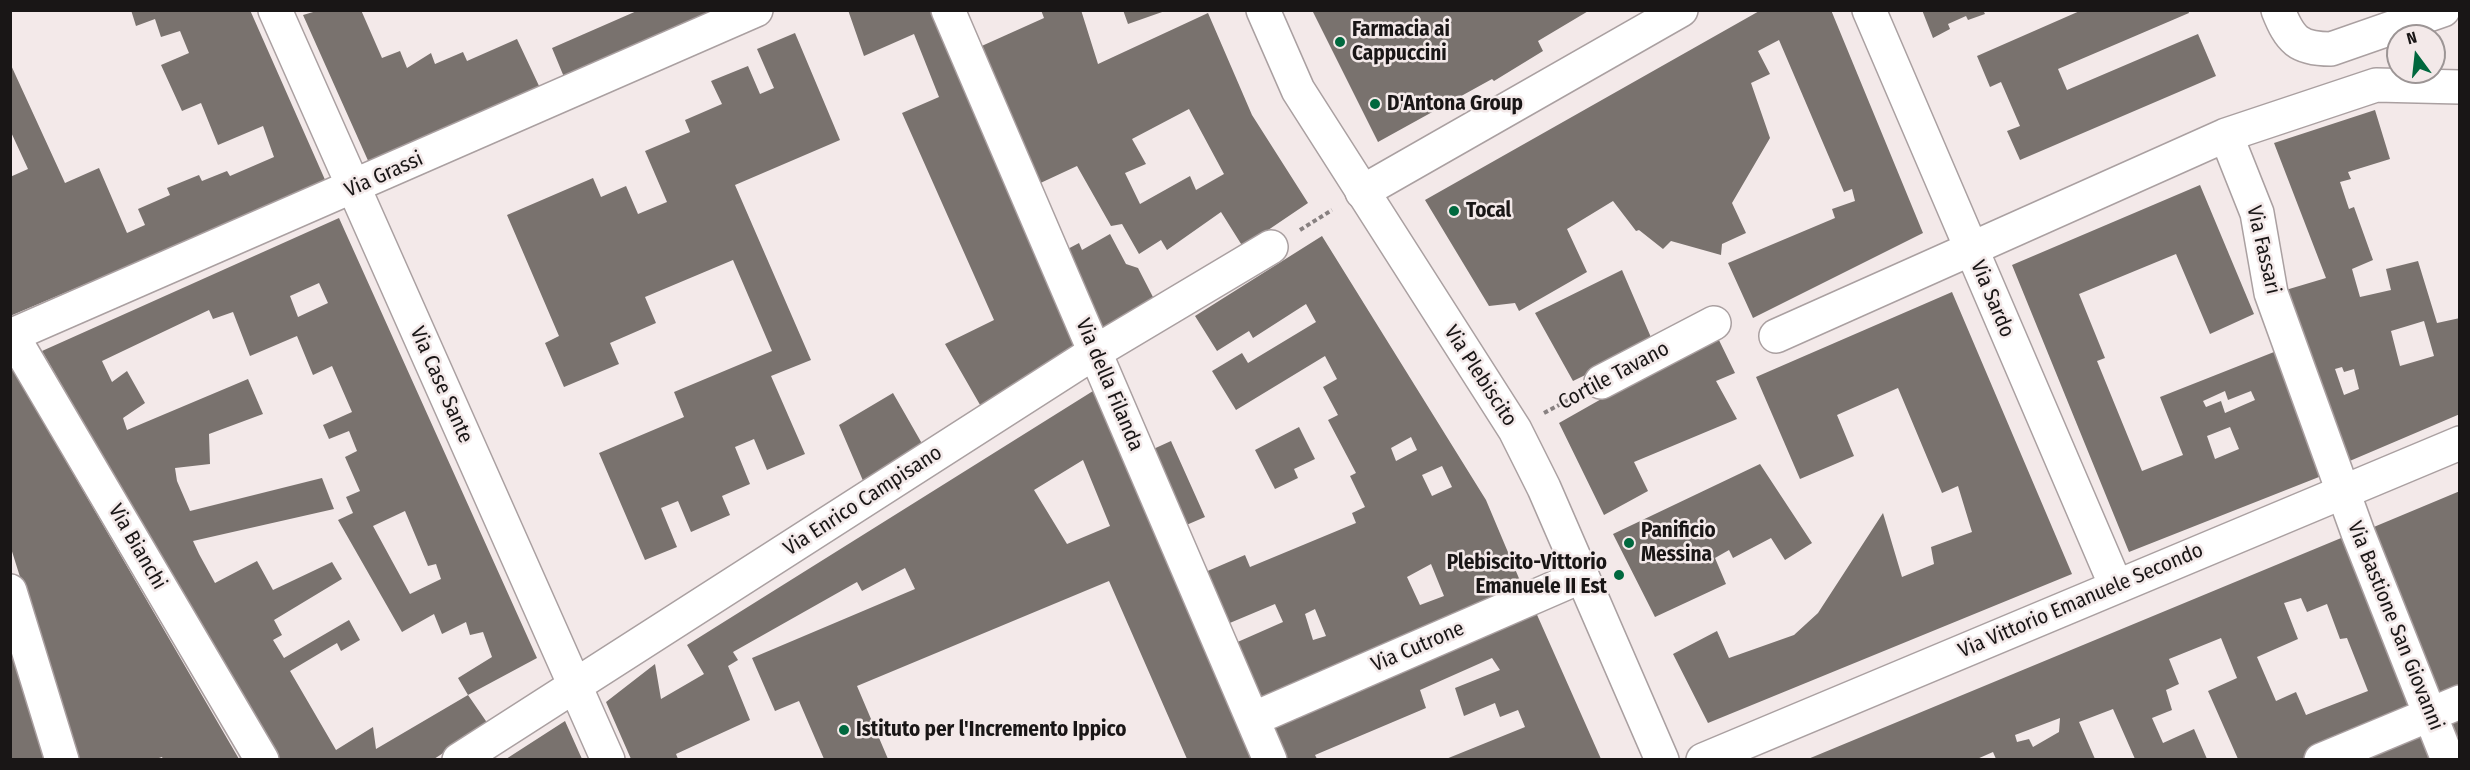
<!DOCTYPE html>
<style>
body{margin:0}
#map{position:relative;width:2470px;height:770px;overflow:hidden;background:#f3e9e9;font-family:"Fira Sans Condensed",sans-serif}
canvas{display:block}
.frame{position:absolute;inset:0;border:12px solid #191616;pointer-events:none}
.north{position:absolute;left:2386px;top:24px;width:60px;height:60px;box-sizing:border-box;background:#f3e9e9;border:2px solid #9c9595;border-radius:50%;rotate:345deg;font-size:16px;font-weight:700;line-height:24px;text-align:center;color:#191616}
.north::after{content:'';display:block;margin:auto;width:21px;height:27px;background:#00683e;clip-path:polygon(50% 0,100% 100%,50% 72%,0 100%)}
</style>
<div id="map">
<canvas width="2470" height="770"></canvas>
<div class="frame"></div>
<div class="north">N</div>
</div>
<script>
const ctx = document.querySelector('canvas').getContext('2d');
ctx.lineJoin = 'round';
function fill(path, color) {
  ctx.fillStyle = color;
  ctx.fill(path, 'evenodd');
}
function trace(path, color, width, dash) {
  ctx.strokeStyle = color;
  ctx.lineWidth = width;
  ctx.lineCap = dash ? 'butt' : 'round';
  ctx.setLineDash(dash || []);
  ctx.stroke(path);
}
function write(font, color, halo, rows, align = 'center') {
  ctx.font = font + ' "Fira Sans Condensed",sans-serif';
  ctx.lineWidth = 5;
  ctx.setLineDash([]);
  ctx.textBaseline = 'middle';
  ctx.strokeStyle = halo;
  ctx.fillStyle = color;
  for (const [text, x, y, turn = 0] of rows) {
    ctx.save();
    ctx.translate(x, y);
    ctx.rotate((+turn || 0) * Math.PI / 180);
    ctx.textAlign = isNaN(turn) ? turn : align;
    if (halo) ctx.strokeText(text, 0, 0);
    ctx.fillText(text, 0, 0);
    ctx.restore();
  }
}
fill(new Path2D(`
 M 131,10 L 250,10 L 326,182 L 10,316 L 10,177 L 28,169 L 10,130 L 10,63 L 65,183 L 99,168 L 127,233 L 145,225 L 138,209 L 170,195 L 167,188 L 199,175 L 202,181 L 227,171 L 230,176 L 274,157 L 263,126 L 218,145 L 201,103 L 182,111 L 161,65 L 189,53 L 180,31 L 161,37 L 155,19 L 136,26 Z
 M 320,10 L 361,10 L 382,58 L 400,51 L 407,68 L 431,53 L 435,64 L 463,52 L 467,61 L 517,39 L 540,88 L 370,165 L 303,15 Z
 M 639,10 L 722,11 L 564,77 L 552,48 Z
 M 848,10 L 931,10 L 1081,348 L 983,410 L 945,344 L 994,320 L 902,113 L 939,97 L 914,34 L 864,56 Z
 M 1041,10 L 1081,10 L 1098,64 L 1208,13 L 1252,115 L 1308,203 L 1243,247 L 1221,212 L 1167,250 L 1161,240 L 1139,254 L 1122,224 L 1111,226 L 1077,166 L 1034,186 L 975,49 L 1044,18 ZM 1189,109 L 1224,174 L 1196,190 L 1190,176 L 1140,204 L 1125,173 L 1146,164 L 1132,139 Z
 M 1123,10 L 1165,10 L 1165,11 L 1128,24 Z
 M 1312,10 L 1455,12 L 1590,10 L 1538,41 L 1543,51 L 1494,81 L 1492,79 L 1378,142 Z
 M 1761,10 L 1831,10 L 1923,233 L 1753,318 L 1728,263 L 1835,218 L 1832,209 L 1855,201 L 1852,189 L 1844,192 L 1779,40 L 1758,51 L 1770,74 L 1751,83 L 1770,138 L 1732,203 L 1746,233 L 1722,244 L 1721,255 L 1671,241 L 1663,249 L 1639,230 L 1636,231 L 1613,201 L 1567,229 L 1587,272 L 1519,311 L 1515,303 L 1489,306 L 1425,200 Z
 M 1922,10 L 1983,10 L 1985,14 L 1968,20 L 1966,16 L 1948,24 L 1950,29 L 1933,38 Z
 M 2082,10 L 2188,10 L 2189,13 L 2058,69 L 2067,90 L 2198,34 L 2216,76 L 2020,160 L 2007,131 L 2020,126 L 2001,82 L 1990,87 L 1977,56 Z
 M 795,33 L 840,140 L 735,185 L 811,360 L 771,376 L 805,454 L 767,470 L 754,439 L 735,447 L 750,484 L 722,496 L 730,515 L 691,532 L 678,501 L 661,508 L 677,547 L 645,560 L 599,453 L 684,417 L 674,392 L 772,351 L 733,260 L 645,297 L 656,323 L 610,343 L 619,364 L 564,387 L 545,343 L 559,336 L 507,215 L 593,178 L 601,197 L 626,186 L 638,214 L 667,202 L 645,151 L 690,132 L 685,120 L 722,104 L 711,81 L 748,66 L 760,94 L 774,88 L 757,49 Z
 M 2375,110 L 2390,159 L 2348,172 L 2351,179 L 2340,182 L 2349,209 L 2354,207 L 2373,260 L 2352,269 L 2360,297 L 2391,290 L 2386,269 L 2418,261 L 2437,323 L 2460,318 L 2460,414 L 2345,463 L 2279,292 L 2326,278 L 2274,143 ZM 2424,321 L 2434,356 L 2400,366 L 2391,331 ZM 2342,367 L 2344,372 L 2354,369 L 2359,389 L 2344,395 L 2335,369 Z
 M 2200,185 L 2254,314 L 2210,334 L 2176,254 L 2079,294 L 2105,358 L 2097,361 L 2142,471 L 2183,455 L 2160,397 L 2274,352 L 2324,475 L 2129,552 L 2012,265 ZM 2225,391 L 2228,400 L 2251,391 L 2255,400 L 2225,413 L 2221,401 L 2206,407 L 2203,401 ZM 2230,427 L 2239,449 L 2215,459 L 2207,436 Z
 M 339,218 L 537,658 L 468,695 L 458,678 L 492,657 L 483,632 L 470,635 L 466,622 L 442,634 L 434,614 L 402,632 L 338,520 L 353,513 L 346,497 L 360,491 L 345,457 L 357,451 L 349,431 L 329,439 L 323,425 L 352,412 L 332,366 L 313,375 L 297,336 L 250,356 L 233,312 L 213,319 L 209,310 L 102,361 L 112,382 L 127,371 L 145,403 L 123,418 L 127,430 L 248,379 L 263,414 L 209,434 L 210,464 L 175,468 L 177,481 L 190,511 L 322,478 L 334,509 L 193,541 L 199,554 L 215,583 L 257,561 L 273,590 L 332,562 L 342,579 L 274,620 L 282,635 L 273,640 L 284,658 L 349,620 L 360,640 L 341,651 L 337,643 L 290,671 L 336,750 L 373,727 L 376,749 L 468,695 L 488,724 L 434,759 L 279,759 L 42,351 ZM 319,283 L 328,303 L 298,317 L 290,296 ZM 405,511 L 428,566 L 436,564 L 441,579 L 410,594 L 373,526 Z
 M 1110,234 L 1126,264 L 1138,268 L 1154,299 L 1099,336 L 1062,252 L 1079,243 L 1082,250 Z
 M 1322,236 L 1486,500 L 1526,595 L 1260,707 L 1233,644 L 1283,622 L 1275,604 L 1225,625 L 1203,573 L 1245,555 L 1250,567 L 1356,523 L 1352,513 L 1365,507 L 1350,476 L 1356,473 L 1328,420 L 1338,415 L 1323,387 L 1337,379 L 1325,356 L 1236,410 L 1212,371 L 1242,353 L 1248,363 L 1316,322 L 1306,304 L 1253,338 L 1249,331 L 1217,351 L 1195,316 ZM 1411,437 L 1417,450 L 1396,461 L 1391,448 ZM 1442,466 L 1452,487 L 1432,496 L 1422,475 ZM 1431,564 L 1444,596 L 1420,605 L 1407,577 ZM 1315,609 L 1326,636 L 1313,640 L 1305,614 Z
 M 1622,270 L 1653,342 L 1573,381 L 1535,313 Z
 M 1952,292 L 2072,574 L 1708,723 L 1673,654 L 1717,631 L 1729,658 L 1794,635 L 1818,613 L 1883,513 L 1902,577 L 1934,564 L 1931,547 L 1972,532 L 1958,486 L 1942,493 L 1898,388 L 1837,415 L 1854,456 L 1800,479 L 1756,377 Z
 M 1716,334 L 1735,373 L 1716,381 L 1737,419 L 1634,462 L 1648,491 L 1604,515 L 1559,423 Z
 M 10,365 L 239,759 L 163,759 L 162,757 L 156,759 L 77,759 L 10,545 Z
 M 1093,391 L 1255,759 L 1187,759 L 1109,581 L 857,686 L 888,759 L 824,759 L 799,701 L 775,711 L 752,658 L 915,589 L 905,568 L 862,591 L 857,582 L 733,652 L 738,660 L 728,666 L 750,720 L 676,754 L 678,759 L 631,759 L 606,702 L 655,664 L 661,699 L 704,674 L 687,645 ZM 1083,460 L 1110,526 L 1067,544 L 1034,490 Z
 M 893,393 L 924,447 L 864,483 L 839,425 Z
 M 1299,427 L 1315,459 L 1294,469 L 1298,478 L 1275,489 L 1255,450 Z
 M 1171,441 L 1205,517 L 1184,526 L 1149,451 Z
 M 1760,464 L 1812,543 L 1785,560 L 1771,538 L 1733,558 L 1729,550 L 1715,558 L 1726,584 L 1655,617 L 1613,534 Z
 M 2460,491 L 2460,691 L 2438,700 L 2369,529 Z
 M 2346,536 L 2417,713 L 2303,759 L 2238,759 L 2208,691 L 2237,678 L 2221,638 L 2169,659 L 2179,684 L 2166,690 L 2172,710 L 2152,718 L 2163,743 L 2194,729 L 2207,759 L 2135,759 L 2113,709 L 2079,722 L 2095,759 L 1996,759 L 1993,752 L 1977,759 L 1808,759 ZM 2301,598 L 2307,612 L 2327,604 L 2340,639 L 2347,638 L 2368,691 L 2306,715 L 2296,692 L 2276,701 L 2257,657 L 2298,639 L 2284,603 ZM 2060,718 L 2059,732 L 2033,747 L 2029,739 L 2017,742 L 2015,735 Z
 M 1534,608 L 1601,759 L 1446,759 L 1525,727 L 1518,710 L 1500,717 L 1495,703 L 1464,716 L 1455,688 L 1500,670 L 1492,658 L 1420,690 L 1426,708 L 1315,755 L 1317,759 L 1281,759 L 1264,723 Z
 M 10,649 L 11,649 L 45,759 L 10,759 Z
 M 2459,713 L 2459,750 L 2446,719 Z
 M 565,721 L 582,759 L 506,759 Z
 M 2424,731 L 2430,759 L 2357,759 Z`), '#79726e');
const minor = new Path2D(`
 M 275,10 L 608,760
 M 948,10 L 1270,760
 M 1869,10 L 2116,586
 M 2278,10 C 2290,40 2298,49 2331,49 L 2443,10
 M 2226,135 L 2376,85 L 2460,87
 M 1362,192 L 1681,10
 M 12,335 L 262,760
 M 10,336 L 756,10
 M 1776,336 L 2226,135 L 2257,213 L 2271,293 L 2358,533 L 2448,760
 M 1601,382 L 1714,323
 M 10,591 L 62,760
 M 1253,719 L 1582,576
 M 459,760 L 1095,352 L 1271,247
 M 2321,760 L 2460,702`);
const major = new Path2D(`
 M 1263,10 L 1298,90 L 1515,430 L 1544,488 L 1662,760
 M 1703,760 L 2460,443`);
trace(minor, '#aaa0a1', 36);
trace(major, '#aaa0a1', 36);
trace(new Path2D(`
 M 1300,230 L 1332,210
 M 1544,413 L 1572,398`), '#888181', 4, [4.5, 3]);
trace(minor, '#fff', 33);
trace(major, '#fff', 33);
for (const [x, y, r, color] of [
 [1340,42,6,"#00683e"],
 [1375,104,6,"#00683e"],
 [1454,211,6,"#00683e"],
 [1629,543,6,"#00683e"],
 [1619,575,6,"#00683e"],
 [844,730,6,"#00683e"]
]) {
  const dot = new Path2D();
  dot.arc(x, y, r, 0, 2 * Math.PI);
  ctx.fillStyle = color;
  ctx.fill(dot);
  trace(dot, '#f3e9e9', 2);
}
write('bold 21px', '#191616', '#f3e9e9', [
 ["Farmacia ai",1352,30],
 ["Cappuccini",1352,54],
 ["D'Antona Group",1387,104],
 ["Tocal",1466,211],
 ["Panificio",1641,531],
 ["Messina",1641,555],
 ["Plebiscito-Vittorio",1607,563,"right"],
 ["Emanuele II Est",1607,587,"right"],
 ["Istituto per l'Incremento Ippico",856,730]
], 'left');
write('21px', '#191616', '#f3e9e9', [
 ["Via Grassi",384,175,-24],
 ["Via Fassari",2263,250,77],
 ["Via Sardo",1992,299,67],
 ["Via Plebiscito",1480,376,57],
 ["Cortile Tavano",1614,376,-28],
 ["Via Case Sante",441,385,66],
 ["Via della Filanda",1109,385,67],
 ["Via Enrico Campisano",863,501,-33],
 ["Via Bianchi",137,547,60],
 ["Via Vittorio Emanuele Secondo",2081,601,-23],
 ["Via Bastione San Giovanni",2395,626,68],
 ["Via Cutrone",1418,647,-23]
]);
</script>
